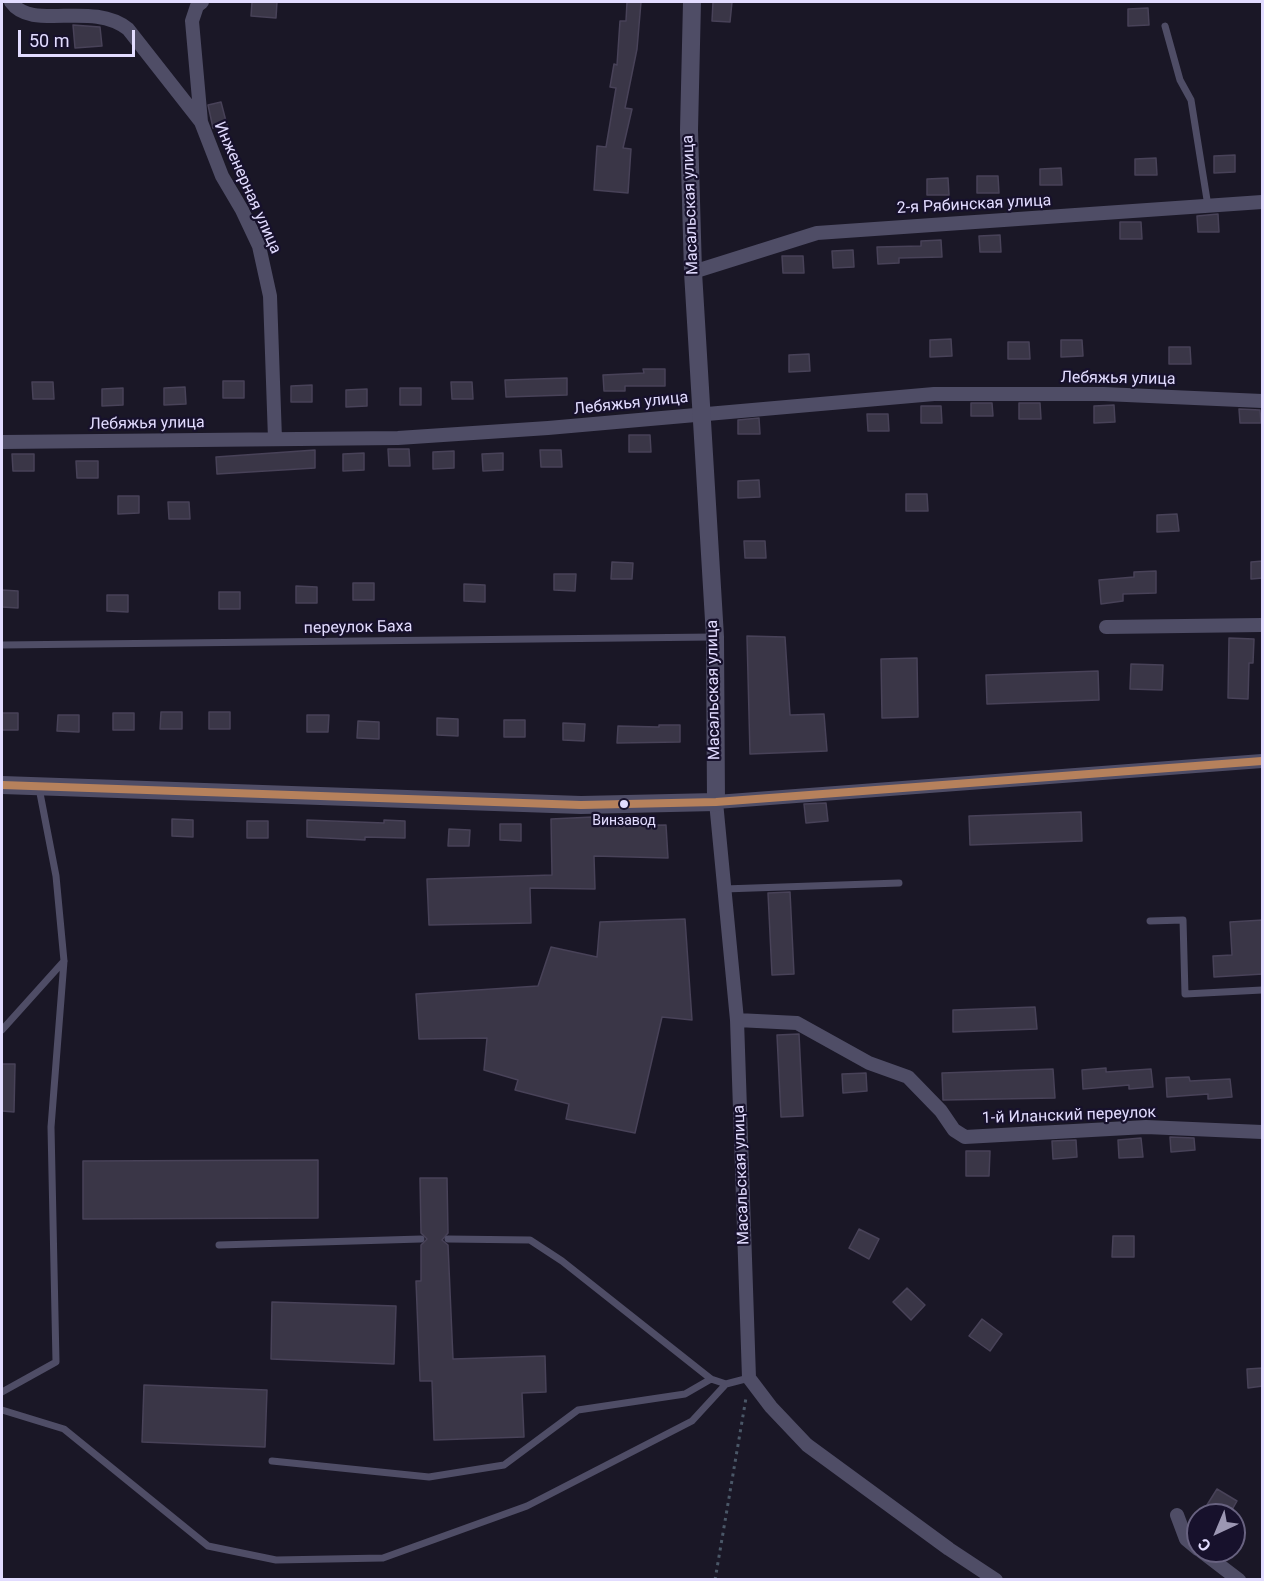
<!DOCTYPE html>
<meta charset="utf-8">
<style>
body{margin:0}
#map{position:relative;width:1264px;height:1581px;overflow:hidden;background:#1a1726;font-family:Roboto,sans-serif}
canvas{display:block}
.frame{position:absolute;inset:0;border:3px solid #e2dcff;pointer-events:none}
.north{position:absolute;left:1186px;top:1503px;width:60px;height:60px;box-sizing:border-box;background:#17112c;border:2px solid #686280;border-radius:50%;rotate:224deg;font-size:16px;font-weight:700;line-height:24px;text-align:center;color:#e2dcff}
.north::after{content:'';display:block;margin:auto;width:21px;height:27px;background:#9c97b3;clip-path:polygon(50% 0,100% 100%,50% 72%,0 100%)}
.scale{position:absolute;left:18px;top:30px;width:117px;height:27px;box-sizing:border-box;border:3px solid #e2dcff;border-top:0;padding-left:8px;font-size:18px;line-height:21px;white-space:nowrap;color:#e2dcff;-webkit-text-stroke:4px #17112c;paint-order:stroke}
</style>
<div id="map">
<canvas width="1264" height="1581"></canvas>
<div class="frame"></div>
<div class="north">С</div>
<div class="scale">50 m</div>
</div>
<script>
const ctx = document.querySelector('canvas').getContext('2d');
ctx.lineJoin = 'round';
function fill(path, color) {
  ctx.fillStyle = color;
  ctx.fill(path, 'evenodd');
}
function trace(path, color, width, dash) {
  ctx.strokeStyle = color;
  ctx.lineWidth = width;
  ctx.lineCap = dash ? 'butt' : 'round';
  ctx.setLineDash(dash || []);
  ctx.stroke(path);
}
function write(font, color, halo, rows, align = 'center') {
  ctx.font = font + ' Roboto,sans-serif';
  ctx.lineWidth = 4.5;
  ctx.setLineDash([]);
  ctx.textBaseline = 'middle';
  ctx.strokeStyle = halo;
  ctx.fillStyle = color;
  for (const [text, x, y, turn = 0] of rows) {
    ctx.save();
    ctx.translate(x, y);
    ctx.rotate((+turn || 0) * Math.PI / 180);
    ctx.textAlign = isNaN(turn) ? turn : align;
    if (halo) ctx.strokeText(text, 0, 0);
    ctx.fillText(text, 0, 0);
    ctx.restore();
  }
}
const building = new Path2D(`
 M 252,2 L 277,2 L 276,18 L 251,16 Z
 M 627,2 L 641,2 L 637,49 L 625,108 L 632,109 L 623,148 L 631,149 L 628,193 L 594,190 L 597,146 L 606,147 L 616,88 L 610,87 L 614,64 L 617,65 L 620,21 L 626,21 Z
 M 713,2 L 732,2 L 730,22 L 712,21 Z
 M 1148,8 L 1149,25 L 1128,26 L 1128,9 Z
 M 73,25 L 100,27 L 102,46 L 75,48 Z
 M 221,102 L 227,125 L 213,128 L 208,105 Z
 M 1235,155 L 1235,172 L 1214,173 L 1214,156 Z
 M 1156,158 L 1157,175 L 1135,175 L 1135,159 Z
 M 1061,168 L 1062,185 L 1040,185 L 1040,169 Z
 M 977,176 L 998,176 L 999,193 L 977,193 Z
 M 948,178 L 949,195 L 927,195 L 927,179 Z
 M 1218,214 L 1219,232 L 1198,232 L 1197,216 Z
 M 1120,222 L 1141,222 L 1142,239 L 1120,239 Z
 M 1000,235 L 1001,252 L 980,252 L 979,236 Z
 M 941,240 L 942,257 L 899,258 L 899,263 L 878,264 L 877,247 L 921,246 L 921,241 Z
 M 853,250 L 854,267 L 833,268 L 832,251 Z
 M 782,256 L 803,256 L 804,273 L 783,273 Z
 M 951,339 L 952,356 L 930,357 L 930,340 Z
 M 1061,340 L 1082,340 L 1083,356 L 1061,357 Z
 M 1008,342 L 1029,342 L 1030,359 L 1008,359 Z
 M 1169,347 L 1190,347 L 1191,364 L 1169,364 Z
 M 809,354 L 810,371 L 789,372 L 789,355 Z
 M 643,369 L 665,369 L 665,386 L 625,386 L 625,391 L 604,391 L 603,375 L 644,373 Z
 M 567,378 L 567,395 L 506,397 L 505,380 Z
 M 223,381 L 244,381 L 244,398 L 223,398 Z
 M 32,382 L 53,382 L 54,399 L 33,399 Z
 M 451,382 L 472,382 L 473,399 L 452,399 Z
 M 312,385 L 312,402 L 291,402 L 291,386 Z
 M 185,387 L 186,404 L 164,405 L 164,388 Z
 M 123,388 L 123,405 L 102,406 L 102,389 Z
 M 400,388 L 421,388 L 421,405 L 400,405 Z
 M 367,389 L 367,406 L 346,407 L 346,390 Z
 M 971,403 L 992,403 L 993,416 L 971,416 Z
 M 1019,403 L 1040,403 L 1041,419 L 1019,419 Z
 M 1114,405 L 1115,422 L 1094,423 L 1094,406 Z
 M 921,406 L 941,406 L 942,423 L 921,423 Z
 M 1239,409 L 1260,410 L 1261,423 L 1240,423 Z
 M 867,414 L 888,414 L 889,431 L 868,431 Z
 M 759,418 L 760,434 L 738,434 L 738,420 Z
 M 629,435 L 650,435 L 651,452 L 629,452 Z
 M 388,449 L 409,449 L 410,466 L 389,466 Z
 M 315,450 L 315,468 L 217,474 L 216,457 Z
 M 540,450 L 561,450 L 562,467 L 541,467 Z
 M 454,451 L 454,468 L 433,469 L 433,452 Z
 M 364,453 L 364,470 L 343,471 L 343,454 Z
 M 503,453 L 503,470 L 483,471 L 482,454 Z
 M 12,454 L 34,454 L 34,471 L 13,471 Z
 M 76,461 L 98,461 L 98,478 L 77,478 Z
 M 759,480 L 760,497 L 738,498 L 738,481 Z
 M 906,494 L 927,494 L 928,511 L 906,511 Z
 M 118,496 L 139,496 L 139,513 L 118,514 Z
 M 168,502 L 189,502 L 190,519 L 169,519 Z
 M 1177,514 L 1179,531 L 1157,532 L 1157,515 Z
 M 744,541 L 765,541 L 766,558 L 745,558 Z
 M 1263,561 L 1263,578 L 1251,579 L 1251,562 Z
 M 612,562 L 633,563 L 632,579 L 611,579 Z
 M 1156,571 L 1156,593 L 1123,594 L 1123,601 L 1101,604 L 1099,580 L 1134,577 L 1134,572 Z
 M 554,574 L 576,574 L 575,591 L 554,590 Z
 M 353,583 L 374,583 L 374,600 L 353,600 Z
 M 464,584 L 485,585 L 485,602 L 464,601 Z
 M 296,586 L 317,587 L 317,603 L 296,603 Z
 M 2,590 L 18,591 L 18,608 L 2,607 Z
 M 219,592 L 240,592 L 240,609 L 219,609 Z
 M 107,595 L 128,595 L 128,612 L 107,611 Z
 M 747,636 L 785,637 L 790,715 L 824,714 L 827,751 L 750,754 Z
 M 1229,638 L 1254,639 L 1253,663 L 1249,663 L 1248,699 L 1228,698 Z
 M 917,658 L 918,717 L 882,718 L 881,659 Z
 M 1131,664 L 1163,665 L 1162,690 L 1130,689 Z
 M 1098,671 L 1099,700 L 987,704 L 986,675 Z
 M 161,712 L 182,712 L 182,729 L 160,729 Z
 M 209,712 L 230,712 L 230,729 L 209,729 Z
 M 2,713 L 18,713 L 18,730 L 2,730 Z
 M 113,713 L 134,713 L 134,730 L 113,730 Z
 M 58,715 L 79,715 L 79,732 L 57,731 Z
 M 307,715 L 329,715 L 328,732 L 307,732 Z
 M 437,718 L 458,719 L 458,736 L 437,735 Z
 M 504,720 L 525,720 L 525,737 L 504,737 Z
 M 358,721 L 379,722 L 379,739 L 357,738 Z
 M 563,723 L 585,724 L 584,741 L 563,740 Z
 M 659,725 L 680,725 L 680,742 L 617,743 L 618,726 L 659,727 Z
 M 826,803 L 828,821 L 806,823 L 804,804 Z
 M 1081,812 L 1082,841 L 970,845 L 969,816 Z
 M 593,817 L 593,826 L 666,825 L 668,858 L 594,856 L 595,889 L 530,888 L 531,923 L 429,925 L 427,879 L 552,875 L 551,819 Z
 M 172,819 L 193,820 L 193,837 L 172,836 Z
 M 307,820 L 384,823 L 384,820 L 405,821 L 405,838 L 365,837 L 365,840 L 307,837 Z
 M 247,821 L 268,821 L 268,838 L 247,838 Z
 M 500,824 L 521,824 L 521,841 L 500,840 Z
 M 449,829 L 470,830 L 469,846 L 448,846 Z
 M 790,892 L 794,974 L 772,975 L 768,893 Z
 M 685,919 L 692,1020 L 662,1017 L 635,1133 L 566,1119 L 569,1104 L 515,1090 L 518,1080 L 484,1070 L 487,1038 L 419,1039 L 416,994 L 538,986 L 551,947 L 597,957 L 600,922 Z
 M 1263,920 L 1263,974 L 1214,977 L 1213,956 L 1232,955 L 1230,922 Z
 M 1035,1007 L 1037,1029 L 953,1032 L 953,1010 Z
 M 799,1034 L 803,1116 L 781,1117 L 777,1035 Z
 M 2,1064 L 15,1064 L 14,1112 L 2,1111 Z
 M 1106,1068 L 1106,1072 L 1151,1069 L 1153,1087 L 1129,1089 L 1129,1085 L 1083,1089 L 1082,1070 Z
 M 1053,1069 L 1055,1098 L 943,1100 L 942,1073 Z
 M 866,1073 L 867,1091 L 843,1093 L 842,1074 Z
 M 1189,1077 L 1190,1081 L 1230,1079 L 1232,1097 L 1208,1099 L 1208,1094 L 1167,1097 L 1166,1078 Z
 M 1170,1137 L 1194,1138 L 1195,1150 L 1171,1152 Z
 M 1141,1138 L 1143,1157 L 1119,1158 L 1118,1140 Z
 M 1076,1140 L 1077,1157 L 1053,1159 L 1052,1141 Z
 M 966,1151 L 990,1151 L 989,1176 L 966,1176 Z
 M 318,1160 L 318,1218 L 83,1219 L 83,1161 Z
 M 420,1178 L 447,1178 L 448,1233 L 442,1240 L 448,1245 L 453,1359 L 545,1356 L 546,1392 L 522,1393 L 524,1437 L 434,1440 L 432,1381 L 420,1381 L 416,1281 L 421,1281 L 421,1245 L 427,1239 L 421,1233 Z
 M 859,1229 L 879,1239 L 869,1259 L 849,1248 Z
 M 1113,1236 L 1134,1236 L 1134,1257 L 1112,1257 Z
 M 907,1288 L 925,1305 L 911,1320 L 893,1302 Z
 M 272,1302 L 396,1306 L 394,1364 L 271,1359 Z
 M 982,1319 L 1002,1334 L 990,1351 L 969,1336 Z
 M 1263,1368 L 1263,1386 L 1248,1388 L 1247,1369 Z
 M 144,1385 L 267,1390 L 265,1447 L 142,1442 Z
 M 1217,1489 L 1237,1501 L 1229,1515 L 1207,1505 Z`);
fill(building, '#3a3647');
trace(building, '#484258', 1.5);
trace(new Path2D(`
 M 715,1580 L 746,1398`), '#4a5767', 3, [3, 4.5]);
trace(new Path2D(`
 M 1165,26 L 1180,80 L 1191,100 L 1208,206
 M 2,645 L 713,637
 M 724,889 L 899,883
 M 1150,921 L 1183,920 L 1185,994 L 1262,990
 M 2,1030 L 64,961
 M 448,1239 L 530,1240 L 562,1261 L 711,1379 L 726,1384
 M 219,1245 L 421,1239
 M 2,1392 L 56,1362 L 51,1127 L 64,961 L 56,876 L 39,788
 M 2,1410 L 64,1429 L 208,1546 L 276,1560 L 383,1558 L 527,1506 L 692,1421 L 726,1384 L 749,1378
 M 272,1461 L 429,1477 L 504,1465 L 578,1410 L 685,1394 L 711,1379`), '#4f4d66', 7);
trace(new Path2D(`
 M 11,2 C 32,32 91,0 128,29 L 201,122 L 222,176 L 242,210 L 259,246 L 270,296 L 275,439
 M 201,122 L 192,21 L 197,6 L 202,2
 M 693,272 L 817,233 L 1262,202
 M 2,442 L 398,438 L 548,428 L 934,394 L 1104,394 L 1262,401
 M 1106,627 L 1262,625
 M 737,1020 L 797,1023 L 869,1063 L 908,1077 L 941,1111 L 954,1130 L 965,1137 L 1146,1127 L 1262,1132
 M 1177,1515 L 1186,1539 L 1198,1549
 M 1201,1551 L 1239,1580
 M 996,1580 L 949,1549 L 807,1445 L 771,1407 L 749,1378 L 737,1020 L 716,802 L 1262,761`), '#4f4d66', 14);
trace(new Path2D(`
 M 2,785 L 581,805 L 716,802 L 715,637 L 693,272 L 689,130 L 692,2`), '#4f4d66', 18);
trace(new Path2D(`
 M 2,785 L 581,805 L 716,802 L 1262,761`), '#b6815c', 8);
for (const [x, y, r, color] of [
 [624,804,5,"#e2dcff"]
]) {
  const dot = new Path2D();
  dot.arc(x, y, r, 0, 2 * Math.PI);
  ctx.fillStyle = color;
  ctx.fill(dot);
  trace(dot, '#17112c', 2);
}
write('14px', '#e2dcff', '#17112c', [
 ["Винзавод",624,821]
]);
write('16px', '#e2dcff', '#17112c', [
 ["Инженерная улица",247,188,66],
 ["Масальская улица",691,205,-92],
 ["2-я Рябинская улица",974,205,-3],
 ["Лебяжья улица",1118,379,1],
 ["Лебяжья улица",631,404,-6],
 ["Лебяжья улица",147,424,-1],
 ["переулок Баха",358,628,-1],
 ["Масальская улица",714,690,-91],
 ["1-й Иланский переулок",1069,1116,-2],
 ["Масальская улица",742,1175,-92]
]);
</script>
